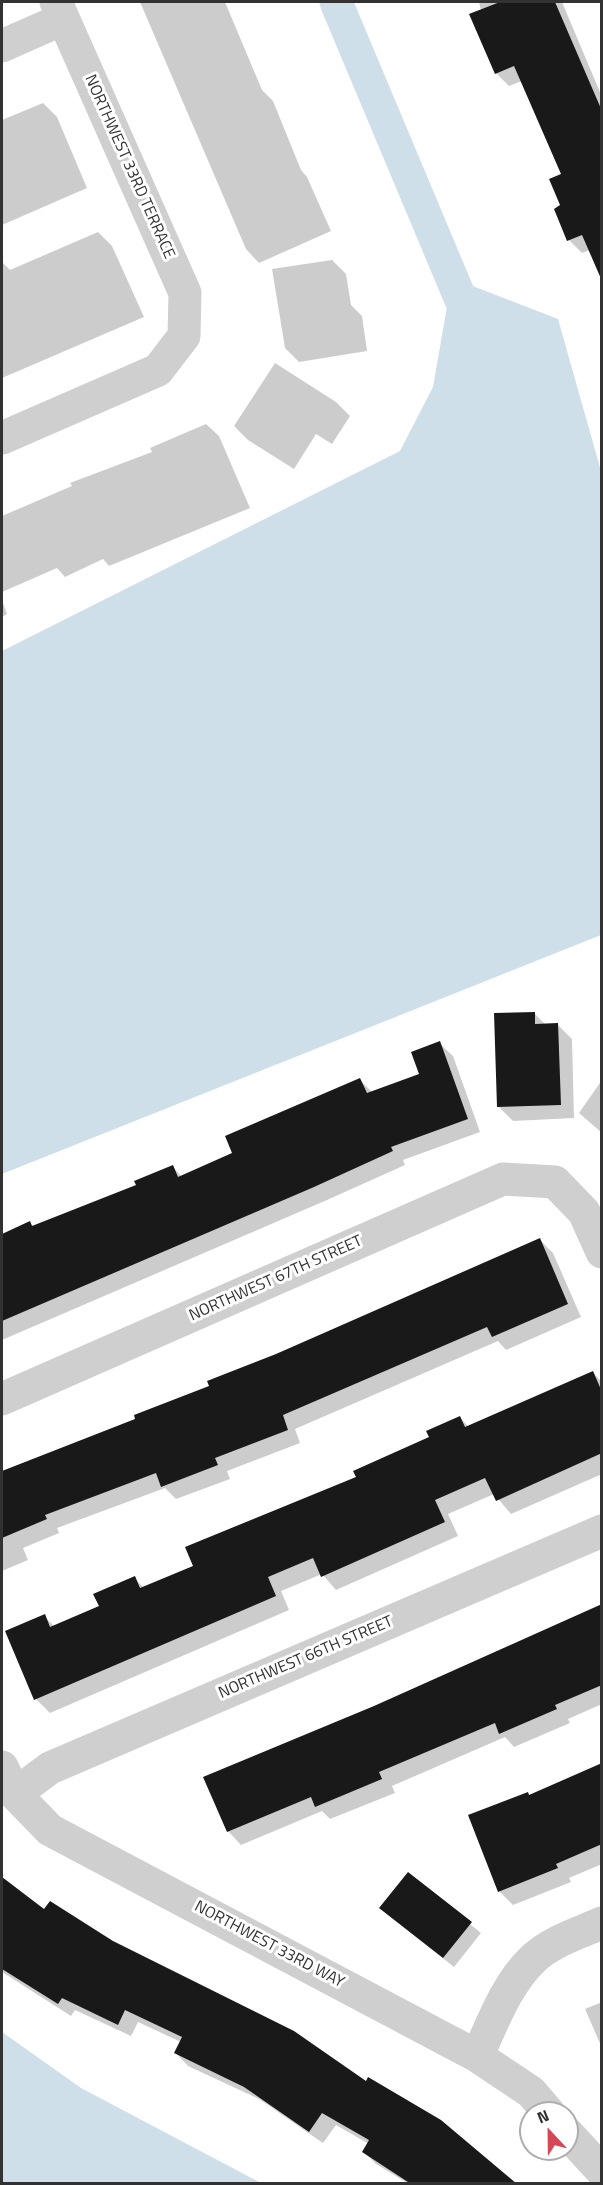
<!DOCTYPE html>
<style>
body{margin:0}
#map{position:relative;width:603px;height:2185px;overflow:hidden;background:#fff;font-family:"Titillium Web",sans-serif}
canvas{display:block}
.frame{position:absolute;inset:0;border:3px solid #323232;pointer-events:none}
.north{position:absolute;left:519px;top:2101px;width:60px;height:60px;box-sizing:border-box;background:#fff;border:2px solid #adadad;border-radius:50%;rotate:338deg;font-size:16px;font-weight:700;line-height:24px;text-align:center;color:#323232}
.north::after{content:'';display:block;margin:auto;width:21px;height:27px;background:#d54856;clip-path:polygon(50% 0,100% 100%,50% 72%,0 100%)}
</style>
<div id="map">
<canvas width="603" height="2185"></canvas>
<div class="frame"></div>
<div class="north">N</div>
</div>
<script>
const ctx = document.querySelector('canvas').getContext('2d');
ctx.lineJoin = 'round';
function fill(path, color) {
  ctx.fillStyle = color;
  ctx.fill(path, 'evenodd');
}
function trace(path, color, width, dash) {
  ctx.strokeStyle = color;
  ctx.lineWidth = width;
  ctx.lineCap = dash ? 'butt' : 'round';
  ctx.setLineDash(dash || []);
  ctx.stroke(path);
}
function write(font, color, halo, rows, align = 'center') {
  ctx.font = font + ' "Titillium Web",sans-serif';
  ctx.lineWidth = 6;
  ctx.setLineDash([]);
  ctx.textBaseline = 'middle';
  ctx.strokeStyle = halo;
  ctx.fillStyle = color;
  for (const [text, x, y, turn = 0] of rows) {
    ctx.save();
    ctx.translate(x, y);
    ctx.rotate((+turn || 0) * Math.PI / 180);
    ctx.textAlign = isNaN(turn) ? turn : align;
    if (halo) ctx.strokeText(text, 0, 0);
    ctx.fillText(text, 0, 0);
    ctx.restore();
  }
}
fill(new Path2D(`
 M 452,278 L 558,319 L 601,471 L 601,935 L 2,1174 L 2,651 L 400,451 L 433,387 Z
 M 2,2032 L 81,2088 L 261,2183 L 2,2183 Z`), '#cedfe9');
fill(new Path2D(`
 M 140,2 L 225,2 L 262,90 L 273,101 L 301,170 L 307,177 L 331,231 L 259,263 L 246,249 Z
 M 479,2 L 562,2 L 602,97 L 602,278 L 590,250 L 582,253 L 569,240 L 562,206 L 563,175 L 522,81 L 509,86 L 496,73 Z
 M 43,103 L 57,117 L 87,188 L 2,225 L 2,120 Z
 M 98,232 L 112,246 L 144,317 L 2,378 L 2,262 L 10,270 Z
 M 332,260 L 346,274 L 351,305 L 362,316 L 367,351 L 299,362 L 285,348 L 272,269 Z
 M 275,363 L 336,402 L 350,416 L 332,444 L 316,434 L 294,469 L 248,440 L 234,426 Z
 M 206,424 L 219,436 L 250,508 L 109,566 L 103,559 L 65,577 L 57,568 L 2,592 L 2,516 L 72,486 L 70,483 L 152,452 L 150,448 Z
 M 2,600 L 7,614 L 2,617 Z
 M 535,1014 L 546,1025 L 558,1025 L 572,1039 L 574,1118 L 513,1121 L 499,1107 Z
 M 439,1043 L 453,1056 L 480,1132 L 403,1160 L 405,1165 L 327,1200 L 2,1340 L 2,1235 L 30,1223 L 34,1227 L 138,1186 L 173,1167 L 182,1177 L 234,1154 L 360,1080 L 373,1093 L 421,1075 Z
 M 602,1080 L 602,1133 L 579,1113 Z
 M 539,1239 L 553,1253 L 581,1317 L 506,1350 L 498,1341 L 295,1429 L 300,1443 L 227,1471 L 230,1479 L 176,1499 L 165,1488 L 57,1528 L 59,1533 L 23,1548 L 28,1560 L 2,1571 L 2,1474 L 137,1419 Z
 M 593,1373 L 602,1382 L 602,1474 L 511,1514 L 494,1494 L 448,1514 L 458,1536 L 336,1590 L 322,1574 L 281,1591 L 289,1610 L 50,1713 L 36,1699 L 44,1616 L 55,1627 L 101,1607 L 134,1578 L 144,1588 L 195,1566 L 431,1438 L 460,1418 L 469,1427 Z
 M 602,1606 L 602,1704 L 568,1719 L 570,1723 L 514,1747 L 505,1737 L 392,1786 L 395,1793 L 330,1819 L 322,1811 L 241,1845 L 228,1831 L 374,1707 Z
 M 602,1764 L 602,1864 L 569,1878 L 571,1882 L 513,1905 L 499,1891 L 530,1796 Z
 M 408,1874 L 481,1933 L 454,1967 L 391,1917 Z
 M 2,1879 L 45,1912 L 113,1942 L 515,2184 L 409,2184 L 376,2164 L 364,2152 L 369,2144 L 336,2125 L 323,2143 L 259,2099 L 188,2066 L 176,2053 L 181,2042 L 138,2022 L 131,2036 L 75,2010 L 71,2016 L 2,1972 Z
 M 602,2002 L 602,2048 L 585,2009 Z`), '#0003');
trace(new Path2D(`
 M 336,2 L 469,319`), '#cedfe9', 33);
fill(new Path2D(`
 M 500,2 L 555,2 L 602,111 L 602,281 L 582,235 L 567,241 L 554,209 L 560,205 L 549,179 L 561,174 L 514,66 L 495,74 L 469,14 Z
 M 535,1012 L 535,1024 L 558,1023 L 561,1105 L 497,1107 L 494,1013 Z
 M 440,1041 L 468,1119 L 391,1147 L 393,1151 L 314,1187 L 2,1321 L 2,1234 L 30,1221 L 32,1226 L 136,1185 L 134,1181 L 173,1165 L 178,1177 L 232,1153 L 225,1136 L 360,1078 L 367,1093 L 419,1074 L 411,1052 Z
 M 540,1238 L 568,1304 L 492,1337 L 487,1327 L 283,1415 L 288,1430 L 215,1458 L 218,1465 L 161,1487 L 156,1473 L 45,1515 L 47,1519 L 2,1538 L 2,1471 L 135,1419 L 134,1415 L 209,1386 L 207,1381 L 276,1354 Z
 M 593,1371 L 602,1392 L 602,1453 L 496,1501 L 485,1478 L 435,1500 L 445,1522 L 321,1577 L 313,1558 L 268,1577 L 276,1596 L 34,1700 L 5,1631 L 45,1614 L 50,1627 L 99,1606 L 93,1594 L 135,1576 L 140,1588 L 193,1566 L 185,1547 L 356,1477 L 353,1471 L 429,1437 L 426,1431 L 460,1416 L 465,1427 Z
 M 602,1604 L 602,1685 L 555,1705 L 557,1709 L 499,1734 L 495,1723 L 379,1772 L 382,1779 L 315,1807 L 311,1797 L 227,1832 L 203,1777 L 374,1706 Z
 M 602,1763 L 602,1844 L 556,1864 L 558,1868 L 498,1892 L 468,1815 L 528,1792 L 529,1795 Z
 M 408,1872 L 472,1922 L 443,1958 L 379,1908 Z
 M 2,1877 L 44,1909 L 50,1901 L 113,1941 L 294,2031 L 366,2081 L 368,2077 L 441,2120 L 517,2184 L 411,2184 L 362,2152 L 369,2140 L 322,2113 L 309,2132 L 244,2087 L 174,2053 L 182,2037 L 125,2010 L 118,2025 L 62,1998 L 58,2004 L 2,1969 Z`), '#191919');
trace(new Path2D(`
 M 2,46 L 63,19
 M 2,438 L 158,370 L 184,336 L 185,293 L 56,2
 M 2,1399 L 503,1179 L 555,1182 L 584,1212 L 602,1252
 M 2,1767 L 15,1794 L 50,1830 L 477,2056 L 531,2092 L 549,2113
 M 15,1794 L 50,1768 L 602,1531
 M 477,2056 C 493,2023 506,1985 532,1960 C 550,1942 579,1933 602,1923
 M 567,2133 L 602,2171`), '#cfcfcf', 33);
write('16px', '#323232', '#fff', [
 ["NORTHWEST 33RD TERRACE",129,167,66],
 ["NORTHWEST 67TH STREET",276,1279,-24],
 ["NORTHWEST 66TH STREET",306,1658,-23],
 ["NORTHWEST 33RD WAY",269,1945,28]
]);
</script>
